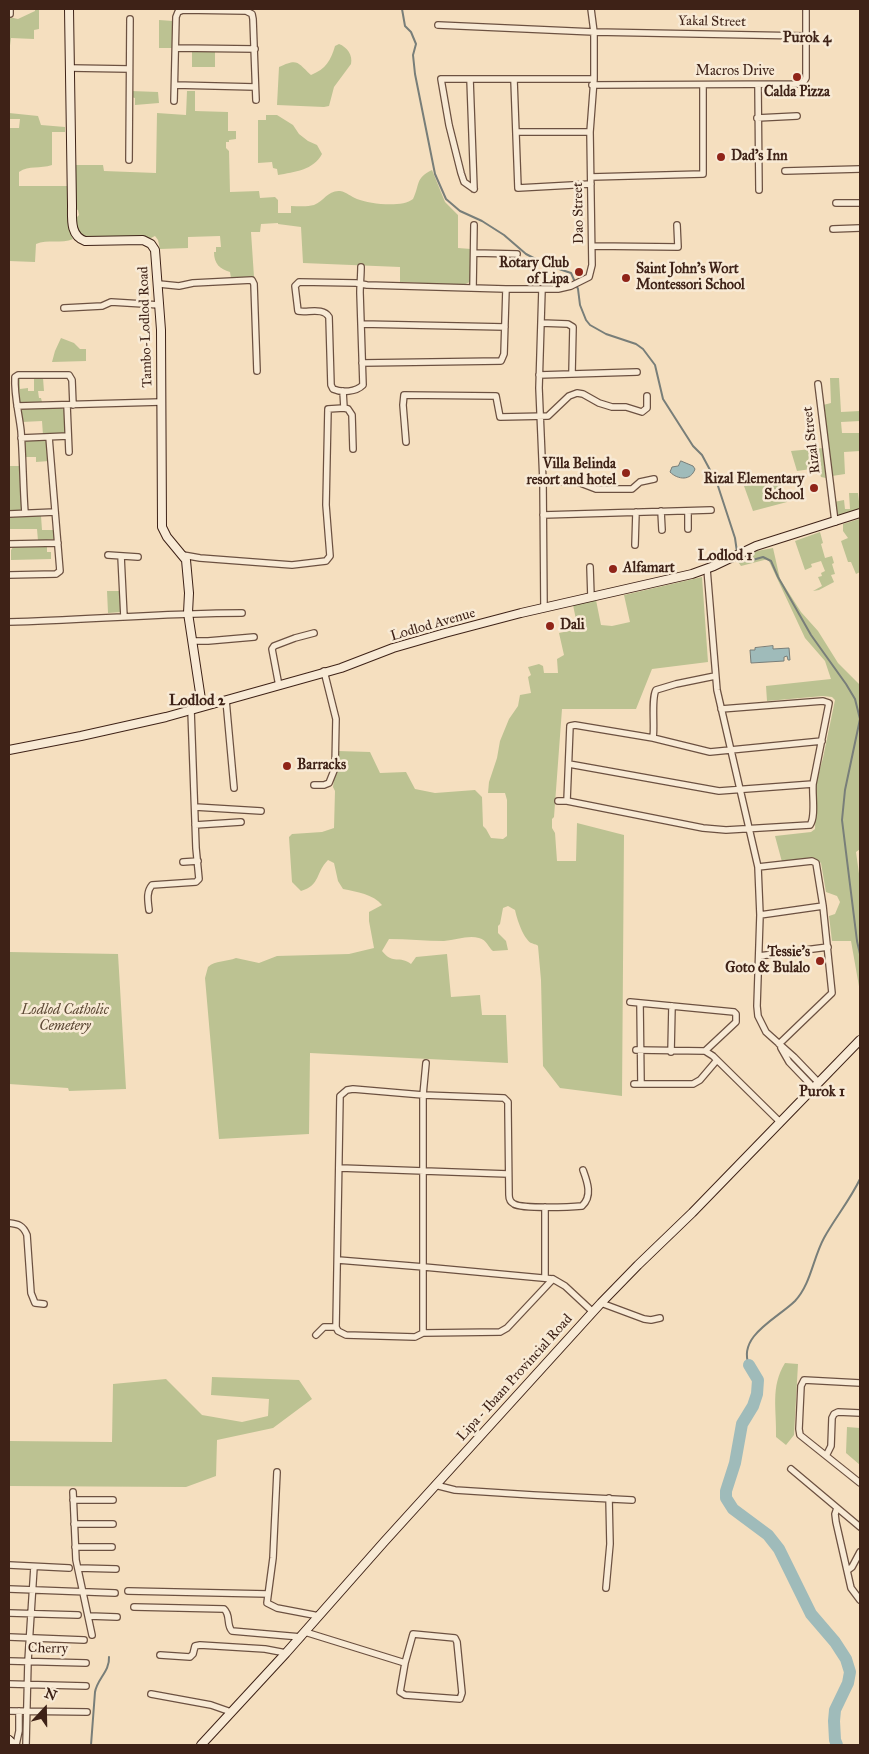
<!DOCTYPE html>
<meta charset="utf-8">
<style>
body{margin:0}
#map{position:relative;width:869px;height:1754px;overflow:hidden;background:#f5dfbf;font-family:"IM FELL Great Primer",serif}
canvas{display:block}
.frame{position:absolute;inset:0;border:10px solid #3e2217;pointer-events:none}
.north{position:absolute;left:20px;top:1684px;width:50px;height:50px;-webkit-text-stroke:4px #f8ead5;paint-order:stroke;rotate:21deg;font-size:14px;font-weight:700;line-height:20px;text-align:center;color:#3e2217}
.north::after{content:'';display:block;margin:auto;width:18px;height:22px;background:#3e2217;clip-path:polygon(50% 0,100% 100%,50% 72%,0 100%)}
</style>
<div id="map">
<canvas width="869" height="1754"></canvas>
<div class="frame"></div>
<div class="north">N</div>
</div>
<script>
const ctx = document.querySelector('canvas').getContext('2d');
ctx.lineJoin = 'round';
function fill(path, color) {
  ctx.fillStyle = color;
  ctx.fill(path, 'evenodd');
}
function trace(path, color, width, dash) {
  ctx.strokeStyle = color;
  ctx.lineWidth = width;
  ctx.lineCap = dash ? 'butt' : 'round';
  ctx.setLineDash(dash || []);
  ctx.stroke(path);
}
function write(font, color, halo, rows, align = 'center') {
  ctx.font = font + ' "IM FELL Great Primer",serif';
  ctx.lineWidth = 5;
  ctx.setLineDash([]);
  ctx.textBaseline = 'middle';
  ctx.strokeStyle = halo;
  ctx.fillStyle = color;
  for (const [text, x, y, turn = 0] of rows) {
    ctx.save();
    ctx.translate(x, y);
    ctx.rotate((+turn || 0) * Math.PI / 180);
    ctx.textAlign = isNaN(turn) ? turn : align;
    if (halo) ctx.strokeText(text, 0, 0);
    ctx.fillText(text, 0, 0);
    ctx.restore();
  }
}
fill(new Path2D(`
 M 35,9 L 39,9 L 39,29 L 34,30 L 34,39 L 11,38 L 9,53 L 9,17 L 18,19 L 35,11 Z
 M 159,20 L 173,21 L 173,48 L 159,48 Z
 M 339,44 C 347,47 353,55 351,64 L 334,87 L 329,106 L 324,107 L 277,105 L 279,67 C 298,58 297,62 311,75 C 326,69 331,60 335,46 Z
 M 192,51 L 215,52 L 215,67 L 192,67 Z
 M 131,91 L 158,92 L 159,103 L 135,105 L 135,98 L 131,97 Z
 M 187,91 L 195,91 L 195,111 L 228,112 L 228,131 L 236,131 L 236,139 L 229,140 L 229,142 L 226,142 L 226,148 L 229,151 L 230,192 L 259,191 L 260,198 L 275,197 L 278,200 L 278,213 L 291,213 L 291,206 C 298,206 307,207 314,205 C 324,201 328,190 340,191 C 347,192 351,197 357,199 C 370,204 402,208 413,199 C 420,185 415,178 432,170 L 445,202 L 458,215 L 458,248 L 471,249 L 470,282 L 463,285 L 400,282 L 400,267 L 303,263 L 301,227 L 278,224 L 278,223 L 261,224 L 260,232 L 251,232 L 254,277 L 231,278 L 230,272 C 220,269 214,264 214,252 L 216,252 L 216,247 L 221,247 L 220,236 L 188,237 L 188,248 L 160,249 L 158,240 L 155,236 L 151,238 L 84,237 L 80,235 L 77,230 L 76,218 L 79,215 L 78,210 L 75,209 L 75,165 L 103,165 L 104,171 L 156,173 L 157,113 L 186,115 Z
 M 9,113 L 38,116 L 41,125 L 65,127 L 65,132 L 52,132 L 52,165 C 40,169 29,165 19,172 L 19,186 L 68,186 L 70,230 L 73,239 C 62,244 47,239 36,244 L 35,262 L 9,261 L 9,128 L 19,128 L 20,119 L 9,119 Z
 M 266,115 L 277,115 L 293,125 L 299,134 L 308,141 L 317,145 L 322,154 C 314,170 294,172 278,175 L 277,169 L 273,168 L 272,162 L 258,163 L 258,120 L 266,120 Z
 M 61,338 L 74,343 L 80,349 L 86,349 L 86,361 L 52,362 L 55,351 Z
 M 18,378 L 20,378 L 20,389 L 28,388 L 28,391 L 34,391 L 34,378 L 43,378 L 44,391 L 38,391 L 39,398 L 41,398 L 42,402 L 33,404 L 18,402 Z
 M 830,378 L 839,378 L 841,412 L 860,411 L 860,421 L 841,422 L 842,433 L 860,433 L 860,451 L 844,452 L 845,474 L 832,476 L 823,405 L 831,403 Z
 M 62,408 L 65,412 L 65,432 L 63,434 L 43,435 L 42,421 L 22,422 L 22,409 Z
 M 24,440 L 47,440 L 49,461 L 36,462 L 36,457 L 25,457 Z
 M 823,448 L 826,478 L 821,477 L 818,468 L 797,471 L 791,451 Z
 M 9,466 L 19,466 L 22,506 L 20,511 L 9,512 Z
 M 779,476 L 787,502 L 753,511 L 744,486 Z
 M 849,493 L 858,493 L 860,510 L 838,517 L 835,516 L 834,502 L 844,500 L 845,509 L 850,509 Z
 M 13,516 L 41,516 L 42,530 L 55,530 L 55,539 L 38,541 L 37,529 L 9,529 L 9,518 Z
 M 859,519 L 860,572 L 856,574 L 851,562 L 848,562 L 841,541 L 848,538 L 843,531 L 843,524 Z
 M 820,532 L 823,543 L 821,544 L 825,558 L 832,556 L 834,563 L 832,564 L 835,574 L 831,575 L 834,582 L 819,590 L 813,591 L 822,586 L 818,577 L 822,576 L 821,573 L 825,571 L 821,561 L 811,564 L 812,567 L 805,570 L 795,541 Z
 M 13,547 L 47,547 L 47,552 L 51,552 L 51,559 L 11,560 L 11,550 Z
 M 773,548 L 780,579 L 801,612 L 818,631 L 838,663 L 860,685 L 860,849 L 856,852 L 860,881 L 860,992 L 851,941 L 832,941 L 829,916 L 835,914 L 840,902 L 837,896 L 826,892 L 821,863 L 814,858 L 782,862 L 775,836 L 811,832 L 815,829 L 816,800 L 813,798 L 813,793 L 823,758 L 835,700 L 832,697 L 823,696 L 767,701 L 766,686 L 831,679 L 825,661 L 805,638 L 768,559 L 741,566 L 736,559 L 757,551 Z
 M 702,577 L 708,662 L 652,669 L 636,709 L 562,709 L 554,817 L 552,819 L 552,828 L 555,833 L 557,861 L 576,861 L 577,823 L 624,835 L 622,1096 L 560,1088 L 543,1066 L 541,980 L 538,946 C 538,945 531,943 531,943 C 523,938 517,919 515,910 L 508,906 L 503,908 L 500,924 L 498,926 L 498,933 L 506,941 L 508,950 L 493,951 C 488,947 487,940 479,938 C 468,935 456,940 444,941 C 426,941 407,939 389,939 L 382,951 C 393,965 400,955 411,964 L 416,957 L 447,954 L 451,997 L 480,995 L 482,1015 L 506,1015 L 508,1063 L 310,1053 L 309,1134 L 219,1139 L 205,978 L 208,967 C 215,960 227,962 236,958 L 259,963 L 277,956 L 349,954 L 374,948 L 369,921 L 369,912 L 382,905 C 373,894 357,892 343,889 L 338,881 L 334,863 L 328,860 C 315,873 321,885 301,891 L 292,882 L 289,837 L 292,834 L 322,832 L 334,828 L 335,791 L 333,787 L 338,751 L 370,752 L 380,773 L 406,772 L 415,789 L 435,793 L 475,790 L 482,797 L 483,826 L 486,829 L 491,838 L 503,839 L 507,836 L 507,800 L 505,793 L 488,793 L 489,782 L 497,758 L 500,741 L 509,719 L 518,706 L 520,695 L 531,693 L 528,677 L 531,675 L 528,667 L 539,664 L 543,666 L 544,673 L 558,673 L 557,659 L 564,655 L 559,633 L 578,629 L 573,605 L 596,600 L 601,625 L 612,626 L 630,622 L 624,595 Z
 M 107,591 L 119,591 L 121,612 L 108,613 Z
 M 9,952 L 118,954 L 126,1089 L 69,1091 L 68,1088 L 9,1084 Z
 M 785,1363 L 798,1364 L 794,1435 L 786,1445 L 776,1437 C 777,1410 770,1387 785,1363 Z
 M 212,1377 L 299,1380 L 312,1399 L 273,1428 L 217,1440 L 216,1476 L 186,1487 L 9,1486 L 9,1441 L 112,1442 L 113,1384 L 166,1379 L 202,1415 L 242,1422 L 268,1416 L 269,1399 L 211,1395 Z
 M 847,1427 L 860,1428 L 860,1465 L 846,1453 Z`), '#bcc292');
const water = new Path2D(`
 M 681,461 L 693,466 L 695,469 C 691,481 678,480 670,472 L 672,467 L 678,466 Z
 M 773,646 L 773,649 L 789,648 L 790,660 L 788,660 L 787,656 L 784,657 L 784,661 L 751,663 L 750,650 L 755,650 L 755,648 Z`);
fill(water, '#9fbbba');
trace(water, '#787e79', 1);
trace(new Path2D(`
 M 402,9 L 405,26 L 411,32 L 416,44 L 413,55 L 415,74 L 435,174 L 446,199 L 460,211 L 482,221 L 504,235 L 526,254 L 547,265 L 571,273 L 578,289 L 580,305 L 586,320 L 590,325 L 606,334 L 636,344 L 643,349 L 655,365 L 663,399 L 693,446 L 702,455 L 717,483 L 735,538 L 737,552
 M 739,556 L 744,561 L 749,561 L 763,557 L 771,561 L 778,577 L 811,635 L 846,684 L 855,699 L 860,719 L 845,790 L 842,820 L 857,941 L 860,954
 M 749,1365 C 737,1336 778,1318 795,1301 C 811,1284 813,1258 824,1238 C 835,1218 850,1200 860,1179
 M 91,1745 L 95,1692 C 97,1679 110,1671 109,1657`), '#787e79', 2);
trace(new Path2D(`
 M 749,1365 L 758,1380 L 757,1394 L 753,1406 L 742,1424 L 735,1463 L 726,1491 L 726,1498 L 733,1509 L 768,1535 L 779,1549 L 811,1614 L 835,1642 L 846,1659 L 850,1672 L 848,1683 L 835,1710 L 834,1721 L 835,1740 L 837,1745`), '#9fbbba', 12);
const street = new Path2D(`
 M 10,14 L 10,9
 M 438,25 L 594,32 L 806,36
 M 176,48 L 255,49
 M 70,68 L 129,69
 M 470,79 L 474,189
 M 514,80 L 518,188 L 591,184
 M 175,85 L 255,87
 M 592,85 L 801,84 L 803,83 L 806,78 L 806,9
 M 758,85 L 759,190
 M 174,101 L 176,17 L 178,12 L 183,10 L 246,11 L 252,14 L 253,19 L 256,100
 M 757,118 L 797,116
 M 516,132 L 590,132
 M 129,160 L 130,19
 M 785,171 L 860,169
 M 591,177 L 703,174 L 703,85
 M 474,189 L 464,182 L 461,173 L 449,125 L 441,79 L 594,79
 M 836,203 L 860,203
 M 833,229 L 860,228
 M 592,246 L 678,247 L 677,225
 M 474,253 L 517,254
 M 361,267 C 361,276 360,284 360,293 L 363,385 C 356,392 342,393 333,389 L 331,385 L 329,317 C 323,307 308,313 298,311 L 295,286 L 299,282 L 356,283 L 367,285 L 506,289 L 558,289 L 571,286 L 589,277 L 592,265 L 590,132 L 594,79 L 594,32 L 591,9
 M 159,284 L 179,286 L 193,283 L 252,280 L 254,284 L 257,371
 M 473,288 L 474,225
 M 542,289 L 539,388 L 543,482 L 544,608
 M 64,308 L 102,306 L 111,302 L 160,305
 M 541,323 L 568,324 L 573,327 L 572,373
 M 361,324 L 505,327
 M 362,363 L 501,361 L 504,354 L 506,289
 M 539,375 L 637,372
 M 818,384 L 835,522
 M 343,391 L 344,408 L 348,409 L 352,415 L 353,449
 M 67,405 L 69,452
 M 17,406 L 161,402
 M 21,438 L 68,436
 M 406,442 L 403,405 L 404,395 L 496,396 L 500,417 L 548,416 L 569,396 L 577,393 L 583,394 L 599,403 L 612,407 L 626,407 L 642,412 L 647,408 L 647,396
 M 543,482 L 575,481 L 596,489 L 632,489 L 640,482 L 654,479
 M 661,511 L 662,530
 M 688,511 L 688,529
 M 25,513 C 23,486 23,459 21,431 C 19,413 14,396 15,377 L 18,375 L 69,375 L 72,380 L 73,405
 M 9,514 L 55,512
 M 543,515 L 711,510
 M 9,544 L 58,543
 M 635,545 L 636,512
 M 108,555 L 138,557
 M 183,555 L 200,558 L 292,565 L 326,561 L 330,556 L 326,505 L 328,409 L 344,408
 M 121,556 L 124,617
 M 590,567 L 591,597
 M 707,569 L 717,690 L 758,867 L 760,915 L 757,1006 L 758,1016 L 766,1032 L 794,1057 L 818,1082
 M 9,575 L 56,574 L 60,571 L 49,437
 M 9,622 C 87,620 164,613 242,613
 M 192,641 L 208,641 L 254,637
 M 279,686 L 272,649 L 274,646 L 295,638 L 314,633
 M 226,700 L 234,788
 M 653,738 C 655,727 651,698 656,690 L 676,684 L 715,676
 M 569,764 L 719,791 L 813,784
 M 314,785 L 324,785 L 329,783 L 335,768 L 336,719 L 324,671
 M 558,801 L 567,801 L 703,828 L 726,830 L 810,825 C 816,817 812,795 813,784 L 829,703 L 823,701 L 721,709
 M 567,801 L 570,726 L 575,725 L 653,738 L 710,752 L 822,741
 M 195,807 L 261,811
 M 195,825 L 241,822
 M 183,862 L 198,861
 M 758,867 L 812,861 L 816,863 L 823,906 L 832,993 L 779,1044
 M 149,910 C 148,901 146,892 152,885 L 196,882 L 199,879 L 196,848 L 191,710
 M 760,915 L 823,906
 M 759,956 L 828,947
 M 630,1002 L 734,1012 L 736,1014 L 736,1022 L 705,1051
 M 640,1003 L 641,1084
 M 781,1048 L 789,1062 L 813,1087
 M 636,1050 L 705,1051 L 713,1056 L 780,1122
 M 671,1052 L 672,1006
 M 634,1084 L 693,1084 L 700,1080 L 717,1060
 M 340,1168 L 508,1174
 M 545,1207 L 545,1278
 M 9,1223 C 18,1224 23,1225 27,1235 L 31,1293 L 35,1303 L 44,1304
 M 338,1260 L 424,1267 L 553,1279 L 565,1286 L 593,1312
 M 553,1279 L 507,1328 L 500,1332 L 423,1333 L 415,1337 L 346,1335 L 338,1331 L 336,1327 L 340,1096 L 347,1090 L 353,1089 L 423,1095 L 504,1098 L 508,1102 L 508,1110 L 509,1195 C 509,1199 510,1202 514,1204 C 522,1209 572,1207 582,1206 C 593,1196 587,1181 583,1170
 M 601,1303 L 644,1319 L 651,1320 L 660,1318
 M 423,1333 L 423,1095 L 426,1063
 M 316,1335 L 324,1327 L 336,1327
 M 860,1383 L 804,1380 L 801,1386 L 799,1429 L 800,1435 L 860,1483
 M 827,1454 L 831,1446 L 832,1418 L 834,1414 L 838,1412 L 860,1413
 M 791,1469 L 860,1527
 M 277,1472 L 273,1558 L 267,1603 L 277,1608 L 319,1616
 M 435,1485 L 455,1490 L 533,1495 L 632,1500
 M 73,1492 L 76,1560 L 92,1635
 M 73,1500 L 113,1500
 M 837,1508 L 835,1514 L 836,1522 L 851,1588 L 860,1600
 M 74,1524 L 113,1524
 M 75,1547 L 112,1547
 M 9,1565 L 69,1568
 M 78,1568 L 116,1569
 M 848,1570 L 852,1567 L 860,1552
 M 606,1588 L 610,1544 L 609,1498
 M 9,1589 L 115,1593
 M 128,1591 L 268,1594
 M 134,1607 L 224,1609 C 231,1615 226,1625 232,1631 L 301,1637
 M 9,1613 L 78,1615
 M 89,1616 L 117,1617
 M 305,1632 L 405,1663
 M 413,1634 L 455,1638 L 457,1642 L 462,1693 L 460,1699 L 405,1695 L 400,1692 L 405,1663 Z
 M 9,1637 L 84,1640
 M 160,1655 L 190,1657 L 193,1654 L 195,1646 L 200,1645 L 265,1649 L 286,1653
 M 9,1661 L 86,1663
 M 9,1684 L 86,1686
 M 151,1694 L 211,1705 L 231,1712
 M 9,1711 L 87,1712
 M 16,1745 L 19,1731 L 19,1711
 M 26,1745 L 28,1661 L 34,1567`);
const secondary = new Path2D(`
 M 69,9 L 72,206 C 72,219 70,236 85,241 L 143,240 L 151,244 L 155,250 L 161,330 L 162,527 L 167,537 L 186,560 L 189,593 L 188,613 L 202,706
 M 9,750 L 81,736 L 166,717 L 341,668 L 393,648 L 445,633 L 521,613 L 692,574 L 714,566 L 756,546 L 860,513
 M 9,1740 L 14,1745
 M 201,1745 L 286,1653 L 384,1542 L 601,1303 L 638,1265 L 692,1213 L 860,1040`);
trace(street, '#6c5141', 8);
trace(secondary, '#3e2217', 10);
trace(street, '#f8ead5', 5.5);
trace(secondary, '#f8ead5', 8);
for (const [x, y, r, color] of [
 [797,77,5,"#8f2418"],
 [721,157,5,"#8f2418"],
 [579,272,5,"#8f2418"],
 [626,278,5,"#8f2418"],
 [626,473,5,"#8f2418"],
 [814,488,5,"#8f2418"],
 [613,569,5,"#8f2418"],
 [550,626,5,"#8f2418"],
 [287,766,5,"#8f2418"],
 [820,961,5,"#8f2418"]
]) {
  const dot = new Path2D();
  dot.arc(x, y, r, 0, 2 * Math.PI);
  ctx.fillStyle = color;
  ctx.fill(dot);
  trace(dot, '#f8ead5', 2);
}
write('14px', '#3e2217', '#f8ead5', [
 ["Yakal Street",712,22,1],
 ["Macros Drive",735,72],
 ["Dao Street",579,213,-91],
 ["Tambo-Lodlod Road",146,327,-92],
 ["Rizal Street",812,440,-97],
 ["Lodlod Avenue",433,625,-16],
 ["Lipa - Ibaan Provincial Road",515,1378,-48],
 ["Cherry",48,1649,1]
]);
write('bold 14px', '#3e2217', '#f8ead5', [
 ["Calda Pizza",797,93,"center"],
 ["Dad's Inn",731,157],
 ["Rotary Club",569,264,"right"],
 ["of Lipa",569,280,"right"],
 ["Saint John's Wort",636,270],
 ["Montessori School",636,286],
 ["Villa Belinda",616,465,"right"],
 ["resort and hotel",616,481,"right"],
 ["Rizal Elementary",804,480,"right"],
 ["School",804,496,"right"],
 ["Alfamart",623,569],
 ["Dali",560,626],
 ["Barracks",297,766],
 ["Tessie’s",810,953,"right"],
 ["Goto & Bulalo",810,969,"right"]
], 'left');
write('italic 14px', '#5e4a36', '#f8ead5', [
 ["Lodlod Catholic",65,1011],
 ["Cemetery",65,1027]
]);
write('bold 15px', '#3e2217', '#f8ead5', [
 ["Purok 4",807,38],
 ["Lodlod 1",725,556],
 ["Lodlod 2",197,701],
 ["Purok 1",822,1092]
]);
</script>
